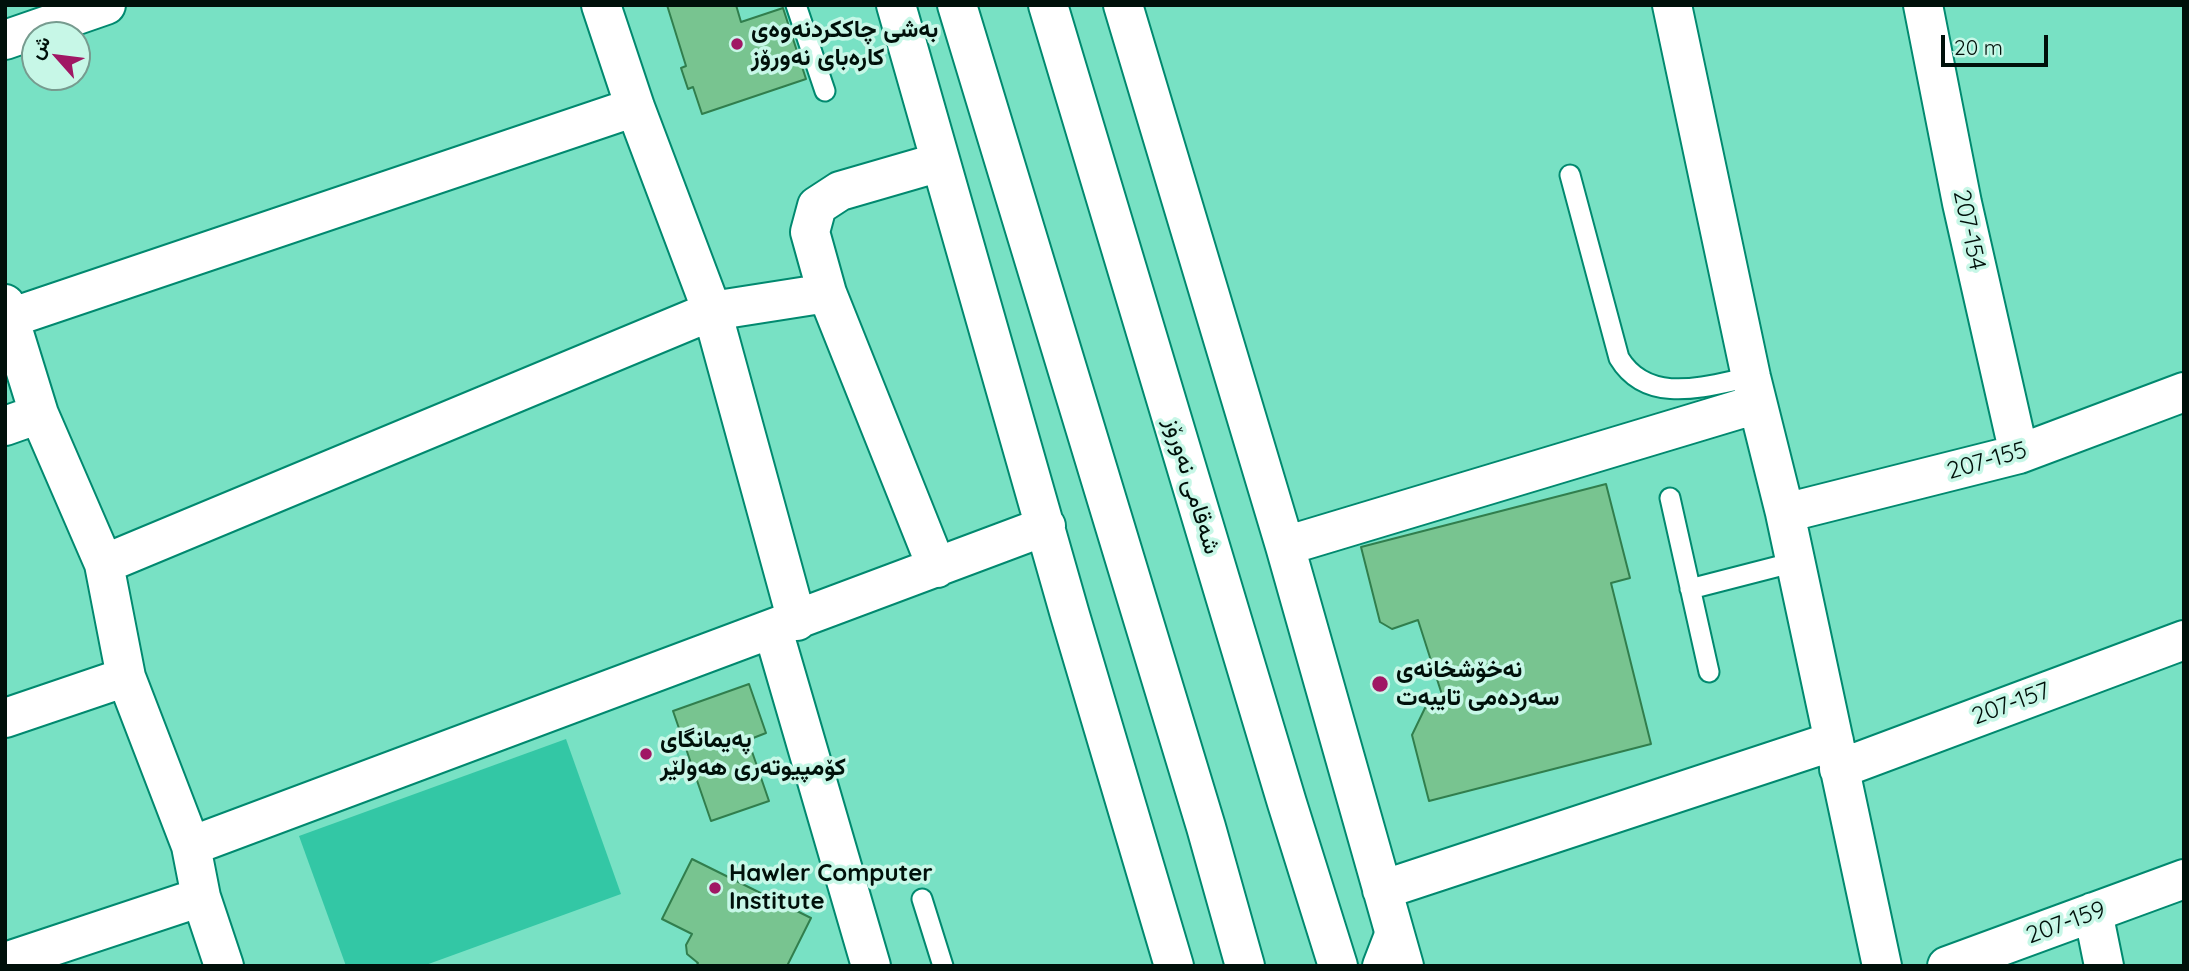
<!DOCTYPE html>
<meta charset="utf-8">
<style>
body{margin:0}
#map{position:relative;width:2189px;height:971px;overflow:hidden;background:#78e1c4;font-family:Quicksand,Vazirmatn,sans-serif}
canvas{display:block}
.frame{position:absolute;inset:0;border:7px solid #00100a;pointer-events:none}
.north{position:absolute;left:21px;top:21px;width:70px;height:70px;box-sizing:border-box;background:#c7f7e7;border:2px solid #779b8f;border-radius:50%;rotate:298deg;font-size:19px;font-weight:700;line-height:28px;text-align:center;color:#00100a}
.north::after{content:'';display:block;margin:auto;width:24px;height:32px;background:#a01764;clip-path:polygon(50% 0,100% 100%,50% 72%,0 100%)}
.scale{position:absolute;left:1941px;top:35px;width:107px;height:32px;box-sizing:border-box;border:4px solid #00100a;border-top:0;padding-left:9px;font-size:21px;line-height:24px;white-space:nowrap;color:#00100a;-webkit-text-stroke:5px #c7f7e7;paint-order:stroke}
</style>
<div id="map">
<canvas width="2189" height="971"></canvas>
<div class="frame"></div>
<div class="north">ش</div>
<div class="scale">20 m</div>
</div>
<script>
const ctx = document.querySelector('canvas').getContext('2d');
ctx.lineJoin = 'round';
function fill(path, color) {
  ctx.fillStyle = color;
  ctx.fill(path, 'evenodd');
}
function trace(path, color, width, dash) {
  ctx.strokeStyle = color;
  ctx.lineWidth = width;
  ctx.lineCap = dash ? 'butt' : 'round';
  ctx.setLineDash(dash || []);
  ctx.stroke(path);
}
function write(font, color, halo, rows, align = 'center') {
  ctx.font = font + ' Quicksand,Vazirmatn,sans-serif';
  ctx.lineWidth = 7;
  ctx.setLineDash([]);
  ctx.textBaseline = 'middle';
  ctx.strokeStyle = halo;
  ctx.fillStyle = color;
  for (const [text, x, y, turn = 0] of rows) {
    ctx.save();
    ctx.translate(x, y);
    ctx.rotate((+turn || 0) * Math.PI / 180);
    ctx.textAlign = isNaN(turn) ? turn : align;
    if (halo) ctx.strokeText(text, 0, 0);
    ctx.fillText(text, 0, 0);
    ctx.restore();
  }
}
fill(new Path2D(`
 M 566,739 L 621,894 L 423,966 L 346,966 L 299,836 Z`), '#33c7a5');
const building = new Path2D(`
 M 667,5 L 736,5 L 741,22 L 783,8 L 806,79 L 702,114 L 693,87 L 688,89 L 681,68 L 686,66 Z
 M 1606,484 L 1630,578 L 1611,583 L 1651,744 L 1429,801 L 1412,735 L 1425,708 L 1444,701 L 1418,620 L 1392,629 L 1380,622 L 1361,547 Z
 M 749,684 L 766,733 L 748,740 L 769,801 L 711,821 L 673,711 Z
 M 692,859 L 811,918 L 787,966 L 696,966 L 698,963 L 687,954 L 686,945 L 692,934 L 662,919 Z`);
fill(building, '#78c490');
trace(building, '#317e4d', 2);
const service = new Path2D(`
 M 796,5 L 825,91
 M 1570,175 L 1619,358 C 1648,406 1706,386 1751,377
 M 1670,498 L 1709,672
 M 1690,589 L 1795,562
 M 922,899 L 943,966`);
const minor = new Path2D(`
 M 601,5 L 635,107 L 712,311 L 797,621
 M 896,5 L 1070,615 L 1174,966
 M 1123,5 L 1285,546 L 1404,966
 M 1672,5 L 1751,377 L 1785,513 L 1882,966
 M 1923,5 L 1962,203 L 2019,454
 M 5,40 L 106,5
 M 5,304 L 39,414 L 104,564 L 126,677 L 191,846 L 201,897 L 224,966
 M 10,318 L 635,107
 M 5,426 L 39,414
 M 1785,513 L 2019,454 L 2184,392
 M 1285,546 L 1757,404
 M 104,564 L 712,311 L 827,293
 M 937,568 L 827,293 L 810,232 L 817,206 L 840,191 L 940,162
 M 773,630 L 871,966
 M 5,718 L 126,677
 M 1839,769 L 2184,640
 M 191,846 L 1046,526
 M 1382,890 L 1834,741
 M 2093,912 L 2104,966
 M 5,962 L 201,897
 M 1947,966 L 2184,879`);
const primary = new Path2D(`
 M 957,5 L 1206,827 L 1245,966
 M 1048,5 L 1287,803 L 1338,966
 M 1382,966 L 1394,935`);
trace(service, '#01896f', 23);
trace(minor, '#01896f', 42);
trace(primary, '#01896f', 42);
trace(service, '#fff', 19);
trace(minor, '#fff', 38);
trace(primary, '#fff', 38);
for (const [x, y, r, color] of [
 [737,44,7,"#a01764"],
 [1380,684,9,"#a01764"],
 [646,754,7,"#a01764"],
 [715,888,7,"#a01764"]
]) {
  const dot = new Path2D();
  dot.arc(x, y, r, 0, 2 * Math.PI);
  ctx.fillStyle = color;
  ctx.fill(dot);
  trace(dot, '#c7f7e7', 2.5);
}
write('bold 24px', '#00100a', '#c7f7e7', [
 ["به‌شی چاككردنه‌وه‌ی",751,30],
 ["كاره‌بای نه‌ورۆز",751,58],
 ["نەخۆشخانەی",1396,670],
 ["سەردەمی تایبەت",1396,698],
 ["پەیمانگای",660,740],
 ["کۆمپیوتەری هەولێر",660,768],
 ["Hawler Computer",729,874],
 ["Institute",729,902]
], 'left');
write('24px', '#00100a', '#c7f7e7', [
 ["207-154",1969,230,78],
 ["207-155",1987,461,-16],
 ["شەقامی نەورۆز",1192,486,73],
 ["207-157",2011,704,-20],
 ["207-159",2066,923,-20]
]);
</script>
